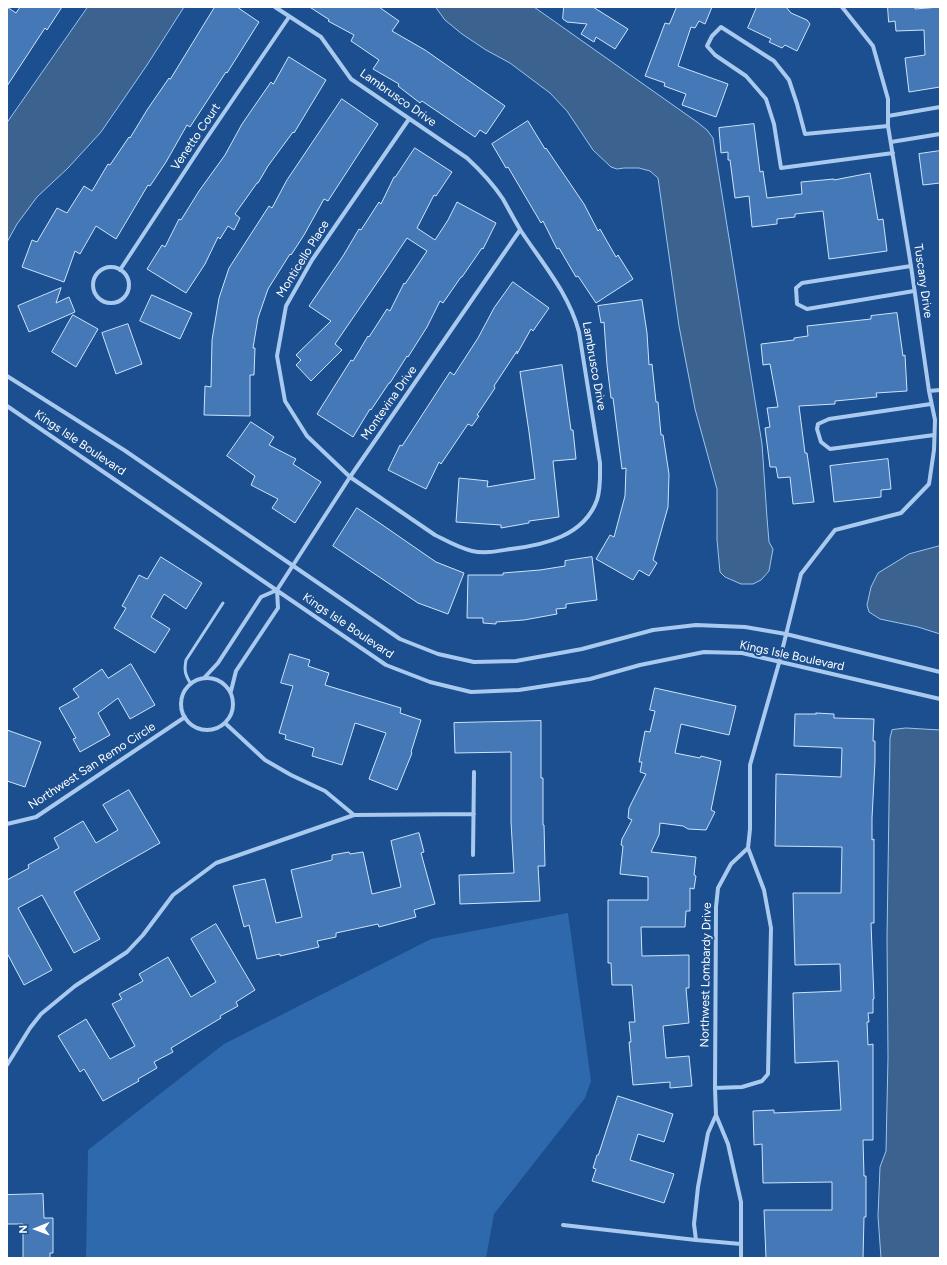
<!DOCTYPE html>
<style>
body{margin:0}
#map{position:relative;width:947px;height:1265px;overflow:hidden;background:#1b4f8f;font-family:Figtree,sans-serif}
canvas{display:block}
.frame{position:absolute;inset:0;border:8px solid #fff;pointer-events:none}
.north{position:absolute;left:16px;top:1209px;width:40px;height:40px;-webkit-text-stroke:3px #1b4f8f;paint-order:stroke;rotate:269deg;font-size:11px;font-weight:700;line-height:16px;text-align:center;color:#fff}
.north::after{content:'';display:block;margin:auto;width:14px;height:18px;background:#fff;clip-path:polygon(50% 0,100% 100%,50% 72%,0 100%)}
</style>
<div id="map">
<canvas width="947" height="1265"></canvas>
<div class="frame"></div>
<div class="north">N</div>
</div>
<script>
const ctx = document.querySelector('canvas').getContext('2d');
ctx.lineJoin = 'round';
function fill(path, color) {
  ctx.fillStyle = color;
  ctx.fill(path, 'evenodd');
}
function trace(path, color, width, dash) {
  ctx.strokeStyle = color;
  ctx.lineWidth = width;
  ctx.lineCap = dash ? 'butt' : 'round';
  ctx.setLineDash(dash || []);
  ctx.stroke(path);
}
function write(font, color, halo, rows, align = 'center') {
  ctx.font = font + ' Figtree,sans-serif';
  ctx.lineWidth = 4;
  ctx.setLineDash([]);
  ctx.textBaseline = 'middle';
  ctx.strokeStyle = halo;
  ctx.fillStyle = color;
  for (const [text, x, y, turn = 0] of rows) {
    ctx.save();
    ctx.translate(x, y);
    ctx.rotate((+turn || 0) * Math.PI / 180);
    ctx.textAlign = isNaN(turn) ? turn : align;
    if (halo) ctx.strokeText(text, 0, 0);
    ctx.fillText(text, 0, 0);
    ctx.restore();
  }
}
fill(new Path2D(`
 M 568,913 L 591,1081 L 585,1098 L 494,1214 L 486,1258 L 86,1258 L 88,1150 L 224,1044 L 431,939 Z`), '#2e69ad');
const water = new Path2D(`
 M 88,7 L 184,7 L 147,65 L 101,132 L 68,168 L 37,197 L 17,224 L 7,242 L 7,123 Z
 M 436,7 L 534,7 L 697,122 L 707,130 L 713,138 L 762,444 L 767,518 L 769,542 L 773,549 L 769,571 L 761,580 L 753,584 L 741,584 L 725,577 L 720,572 L 717,540 L 717,489 L 695,409 L 679,326 L 658,178 L 650,171 L 639,168 L 624,168 L 617,169 L 611,167 L 593,150 L 567,111 L 550,93 L 510,63 L 486,50 L 462,34 L 445,20 Z
 M 940,546 L 940,634 L 918,627 L 880,619 L 869,612 L 867,605 L 871,587 L 878,573 L 909,554 Z
 M 906,728 L 940,730 L 940,1258 L 881,1258 L 878,1216 L 880,1167 L 886,1151 L 888,1057 L 887,938 L 890,738 L 892,730 Z`);
fill(water, '#3c6290');
trace(water, '#9cc4f0', 1);
const building = new Path2D(`
 M 7,7 L 16,13 L 20,7 L 62,7 L 47,30 L 45,28 L 7,86 Z
 M 215,7 L 237,7 L 259,22 L 227,73 L 226,72 L 190,127 L 187,125 L 166,162 L 150,186 L 148,185 L 116,239 L 96,226 L 80,254 L 75,251 L 64,282 L 22,267 L 32,240 L 37,242 L 57,208 L 67,213 L 84,186 L 92,191 L 108,164 L 110,165 L 129,137 L 130,138 L 147,110 L 169,78 L 170,79 Z
 M 310,7 L 379,7 L 399,21 L 392,31 L 425,50 L 505,106 L 486,134 L 480,130 L 475,137 L 422,101 L 420,103 L 398,86 L 399,84 L 373,69 L 379,60 L 351,41 L 354,35 L 328,21 L 329,20 Z
 M 564,7 L 593,7 L 628,29 L 615,49 L 596,37 L 594,42 L 581,34 L 587,24 L 567,22 L 563,19 Z
 M 677,7 L 712,7 L 705,24 L 699,21 L 695,28 L 691,27 L 678,66 L 728,84 L 716,117 L 682,105 L 686,94 L 664,86 L 665,83 L 645,76 L 665,23 L 669,24 Z
 M 757,7 L 786,7 L 791,13 L 807,20 L 810,24 L 797,51 L 785,45 L 782,48 L 769,42 L 771,39 L 748,28 Z
 M 888,7 L 915,7 L 915,9 L 940,7 L 940,87 L 909,92 L 905,58 L 925,55 L 924,30 L 896,31 L 895,21 L 889,22 Z
 M 289,57 L 326,80 L 294,133 L 293,132 L 268,166 L 258,183 L 257,183 L 235,214 L 240,218 L 234,230 L 228,226 L 220,239 L 218,237 L 205,264 L 186,293 L 147,269 L 162,245 L 165,247 L 179,219 L 181,220 L 199,191 L 225,155 L 242,124 L 271,82 L 273,84 Z
 M 342,99 L 378,124 L 328,201 L 324,199 L 304,235 L 291,255 L 290,254 L 268,289 L 258,318 L 253,348 L 255,348 L 254,375 L 250,375 L 250,416 L 204,415 L 205,386 L 211,387 L 212,340 L 219,298 L 229,268 L 269,206 L 272,208 L 287,180 Z
 M 528,121 L 545,149 L 546,148 L 584,204 L 598,231 L 600,229 L 616,257 L 618,255 L 633,279 L 596,303 L 578,276 L 576,277 L 559,248 L 557,249 L 543,221 L 541,223 L 508,167 L 506,168 L 492,144 Z
 M 754,124 L 760,172 L 763,171 L 767,198 L 802,194 L 801,182 L 834,179 L 834,180 L 870,173 L 878,220 L 883,219 L 887,251 L 829,259 L 823,211 L 795,214 L 795,217 L 777,219 L 777,224 L 752,227 L 749,196 L 735,198 L 730,160 L 728,160 L 728,152 L 721,153 L 719,128 Z
 M 415,148 L 452,172 L 436,196 L 434,195 L 417,228 L 435,240 L 448,220 L 457,202 L 496,223 L 483,249 L 482,248 L 462,277 L 461,277 L 443,303 L 440,301 L 427,327 L 408,357 L 407,356 L 390,383 L 389,383 L 371,410 L 370,409 L 353,437 L 317,414 L 351,360 L 353,361 L 368,336 L 369,337 L 387,309 L 390,311 L 404,283 L 405,284 L 427,251 L 407,238 L 383,274 L 335,344 L 342,350 L 311,381 L 296,365 L 301,360 L 296,355 L 331,321 L 309,306 L 343,256 L 359,229 L 361,230 L 379,202 L 381,204 L 394,177 L 395,177 Z
 M 940,151 L 940,183 L 923,185 L 919,154 Z
 M 513,282 L 549,308 L 533,331 L 531,329 L 517,354 L 517,351 L 494,386 L 495,388 L 477,415 L 479,416 L 472,426 L 468,424 L 441,464 L 439,462 L 426,489 L 388,470 L 400,445 L 402,446 L 450,372 L 454,375 L 478,338 L 494,308 Z
 M 61,288 L 56,303 L 69,297 L 75,312 L 29,332 L 18,306 Z
 M 152,295 L 192,313 L 180,339 L 140,321 Z
 M 642,300 L 647,333 L 649,365 L 652,364 L 656,402 L 658,402 L 661,435 L 663,435 L 669,474 L 668,507 L 653,560 L 657,563 L 649,576 L 639,570 L 633,580 L 596,559 L 610,535 L 614,537 L 625,496 L 626,468 L 622,469 L 613,398 L 611,398 L 607,365 L 604,322 L 601,323 L 598,306 Z
 M 897,313 L 903,356 L 905,355 L 907,391 L 876,393 L 877,397 L 835,401 L 835,404 L 799,406 L 805,453 L 807,453 L 814,502 L 793,504 L 790,477 L 778,478 L 776,467 L 770,467 L 765,428 L 770,427 L 767,408 L 778,407 L 770,364 L 763,365 L 761,344 L 794,340 L 794,338 L 808,336 L 807,326 L 871,319 L 871,316 Z
 M 73,315 L 98,329 L 76,367 L 52,352 Z
 M 128,324 L 142,364 L 116,374 L 102,333 Z
 M 562,365 L 571,430 L 573,430 L 576,459 L 553,461 L 559,517 L 529,521 L 529,523 L 501,528 L 501,525 L 456,522 L 459,478 L 488,481 L 487,487 L 535,479 L 529,432 L 520,372 Z
 M 251,422 L 274,437 L 269,445 L 296,459 L 293,464 L 321,482 L 295,523 L 272,508 L 278,499 L 251,485 L 255,476 L 227,456 Z
 M 888,459 L 891,489 L 881,490 L 881,497 L 834,502 L 830,466 Z
 M 357,508 L 381,524 L 436,562 L 464,573 L 448,614 L 418,603 L 333,546 Z
 M 161,557 L 202,583 L 186,609 L 164,594 L 151,617 L 170,629 L 155,653 L 114,628 L 126,608 L 122,606 L 139,575 L 147,579 Z
 M 592,557 L 597,600 L 566,604 L 566,608 L 556,609 L 557,614 L 524,620 L 496,622 L 496,624 L 483,623 L 483,618 L 467,618 L 468,575 L 503,575 L 503,573 L 540,570 L 565,566 L 565,561 Z
 M 290,654 L 310,660 L 308,666 L 329,673 L 325,685 L 401,708 L 400,713 L 421,720 L 411,752 L 412,753 L 397,790 L 369,779 L 386,733 L 355,723 L 342,765 L 312,756 L 314,748 L 285,739 L 286,735 L 279,733 L 293,686 L 281,683 Z
 M 131,664 L 155,705 L 130,719 L 118,698 L 98,713 L 110,735 L 80,752 L 73,739 L 76,738 L 59,708 L 79,697 L 73,689 L 102,669 L 108,678 Z
 M 655,688 L 736,706 L 729,735 L 681,724 L 675,753 L 700,758 L 701,756 L 721,761 L 711,810 L 715,812 L 706,830 L 688,829 L 683,826 L 660,823 L 659,835 L 651,852 L 696,857 L 694,875 L 696,876 L 694,889 L 690,888 L 690,911 L 686,911 L 685,927 L 641,927 L 642,956 L 689,955 L 689,988 L 686,988 L 689,1023 L 663,1026 L 666,1058 L 689,1056 L 692,1086 L 670,1088 L 670,1082 L 633,1085 L 629,1042 L 631,1042 L 629,1022 L 635,1022 L 632,985 L 612,985 L 611,963 L 608,963 L 608,900 L 648,900 L 648,877 L 620,874 L 623,846 L 621,845 L 622,839 L 632,820 L 628,818 L 629,808 L 646,774 L 640,772 L 642,762 L 639,762 L 645,731 L 650,732 L 655,711 L 650,710 Z
 M 816,713 L 834,714 L 834,718 L 874,719 L 873,741 L 875,741 L 875,761 L 872,818 L 872,840 L 874,839 L 874,923 L 871,923 L 874,999 L 873,999 L 873,1013 L 868,1013 L 869,1022 L 867,1022 L 868,1045 L 873,1044 L 873,1140 L 863,1140 L 864,1176 L 866,1176 L 866,1217 L 864,1217 L 863,1258 L 766,1258 L 764,1210 L 832,1210 L 832,1182 L 763,1183 L 762,1144 L 754,1145 L 753,1111 L 774,1110 L 774,1113 L 841,1110 L 838,1061 L 795,1063 L 793,993 L 841,991 L 840,964 L 795,965 L 793,893 L 841,893 L 842,847 L 775,846 L 776,774 L 841,777 L 842,748 L 794,746 L 795,714 L 816,714 Z
 M 541,721 L 541,778 L 543,778 L 543,825 L 544,825 L 545,866 L 538,866 L 540,901 L 460,904 L 459,875 L 514,873 L 511,822 L 511,752 L 455,753 L 454,723 Z
 M 7,730 L 41,742 L 25,787 L 7,781 Z
 M 129,790 L 160,843 L 74,892 L 100,939 L 74,953 L 42,895 L 18,908 L 52,970 L 24,985 L 7,953 L 7,880 L 29,868 L 28,865 L 59,848 L 54,838 L 83,821 L 96,843 L 118,830 L 103,805 Z
 M 419,833 L 424,852 L 421,853 L 435,904 L 414,910 L 416,917 L 379,927 L 378,924 L 336,933 L 336,937 L 317,941 L 319,947 L 280,956 L 280,954 L 257,959 L 249,925 L 244,927 L 233,886 L 265,879 L 276,923 L 302,917 L 291,870 L 332,860 L 332,855 L 349,852 L 350,854 L 363,852 L 372,894 L 401,887 L 391,841 Z
 M 216,924 L 255,990 L 236,1002 L 238,1006 L 220,1016 L 221,1018 L 171,1048 L 173,1052 L 154,1062 L 157,1068 L 138,1079 L 139,1081 L 103,1101 L 84,1069 L 80,1072 L 58,1036 L 86,1019 L 110,1059 L 135,1046 L 112,1004 L 122,999 L 119,994 L 143,981 L 139,974 L 168,957 L 191,997 L 216,982 L 191,939 Z
 M 618,1096 L 673,1114 L 664,1142 L 638,1134 L 630,1160 L 674,1174 L 664,1203 L 592,1181 L 596,1169 L 593,1168 L 597,1155 L 598,1155 Z
 M 43,1194 L 44,1218 L 53,1218 L 53,1253 L 50,1253 L 50,1258 L 23,1258 L 23,1224 L 7,1224 L 7,1195 Z`);
fill(building, '#4478b7');
trace(building, '#cfe3fa', 1);
trace(new Path2D(`
 M 191,684 C 185,675 184,670 186,660 L 223,603`), '#a9c9ee', 3);
trace(new Path2D(`
 M 275,7 L 321,37 L 351,79 L 467,158 C 480,170 493,184 503,199 C 509,210 515,221 521,231 C 543,264 569,294 579,332 L 600,463 C 600,475 601,488 597,500 C 584,536 544,545 511,549 C 498,551 485,554 472,551 C 459,548 447,541 435,535 L 350,477 L 307,436 L 285,401 L 277,356 L 286,306 L 312,260 L 409,119
 M 888,116 L 940,107
 M 888,126 L 805,134 L 797,104 L 789,80 L 774,61 L 721,27 L 712,36 L 707,46 L 715,55 L 746,76 L 766,99 L 774,124 L 781,168 L 893,153
 M 891,142 L 940,134
 M 911,266 L 802,283 L 796,288 L 797,304 L 807,309 L 914,291
 M93 285a18 18 0 1 1 36 0a18 18 0 1 1-36 0Z
 M 120,270 L 204,142 L 289,17
 M 7,376 L 124,450 L 400,639 L 438,654 L 474,662 L 516,661 L 582,649 L 653,630 L 696,625 L 745,627 L 786,634 L 940,672
 M 929,391 L 940,390
 M 931,404 L 829,419 L 818,424 L 817,429 L 821,442 L 830,449 L 934,435
 M 7,406 L 386,665 L 430,682 L 471,692 L 519,690 L 590,679 L 640,665 L 704,652 L 742,653 L 940,699
 M 277,590 L 350,477 L 520,230
 M181 704a26 26 0 1 1 52 0a26 26 0 1 1-52 0Z
 M 204,678 L 218,663 L 261,597 L 277,590
 M 231,691 L 236,671 L 278,608 L 277,590
 M 225,723 L 265,760 L 291,775 L 325,791 L 354,815
 M 7,824 L 36,817 L 185,717
 M 473,855 L 474,772
 M 7,1065 L 30,1028 L 41,1014 L 75,986 L 127,952 L 143,935 L 173,895 L 216,863 L 354,815 L 474,814
 M 715,1088 L 742,1087 L 762,1081 L 768,1074 L 771,928 L 764,890 L 748,848
 M 716,1115 L 728,1144 L 741,1202 L 741,1258
 M 563,1225 L 696,1240 L 741,1244
 M 696,1240 L 694,1224 L 698,1187 L 708,1133 L 716,1115 L 715,1088 L 716,907 L 718,888 L 731,864 L 748,848 L 750,829 L 750,765 L 779,663 L 801,574 L 835,530 L 901,513 L 929,484 L 934,450 L 935,420 L 929,391 L 911,266 L 888,126 L 888,99 L 873,46 L 842,7`), '#a9c9ee', 4);
write('12px', '#fff', '#1b4f8f', [
 ["Lambrusco Drive",398,98,35],
 ["Venetto Court",196,137,-56],
 ["Monticello Place",303,259,-58],
 ["Tuscany Drive",923,281,82],
 ["Lambrusco Drive",594,366,80],
 ["Montevina Drive",389,403,-55],
 ["Kings Isle Boulevard",80,443,34],
 ["Kings Isle Boulevard",348,626,34],
 ["Kings Isle Boulevard",792,656,12],
 ["Northwest San Remo Circle",92,766,-33],
 ["Northwest Lombardy Drive",706,975,-89]
]);
</script>
